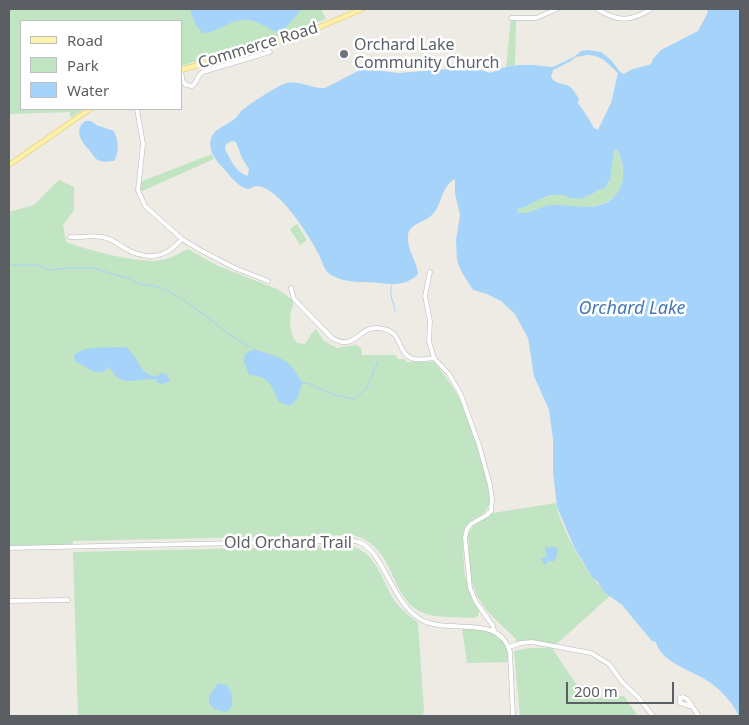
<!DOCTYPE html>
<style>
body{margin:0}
#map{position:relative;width:749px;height:725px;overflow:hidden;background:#edebe3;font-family:"Noto Sans",sans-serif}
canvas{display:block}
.frame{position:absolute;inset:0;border:10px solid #5b5f63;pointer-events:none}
.legend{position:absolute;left:20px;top:20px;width:162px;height:90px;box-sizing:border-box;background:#fff;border:1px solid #bdbfc1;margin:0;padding:6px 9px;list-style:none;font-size:15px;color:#5b5f63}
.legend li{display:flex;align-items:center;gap:10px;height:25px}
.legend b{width:25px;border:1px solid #bdbfc1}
.scale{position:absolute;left:566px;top:682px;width:108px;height:22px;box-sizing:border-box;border:2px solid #5b5f63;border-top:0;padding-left:6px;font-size:15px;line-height:18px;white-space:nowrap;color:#5b5f63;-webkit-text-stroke:4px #fff;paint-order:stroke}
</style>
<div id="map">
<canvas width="749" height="725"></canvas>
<div class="frame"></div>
<ul class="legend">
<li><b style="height:6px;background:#fbf1ab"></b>Road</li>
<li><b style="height:14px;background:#c1e4c2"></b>Park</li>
<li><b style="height:14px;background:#a6d3fa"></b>Water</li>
</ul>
<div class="scale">200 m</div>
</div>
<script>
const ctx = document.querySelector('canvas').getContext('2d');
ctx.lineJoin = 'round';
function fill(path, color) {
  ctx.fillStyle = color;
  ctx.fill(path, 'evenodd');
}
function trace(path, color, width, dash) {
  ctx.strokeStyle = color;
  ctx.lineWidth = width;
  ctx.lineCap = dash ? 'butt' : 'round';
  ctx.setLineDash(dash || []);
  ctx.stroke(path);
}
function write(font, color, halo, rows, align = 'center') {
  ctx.font = font + ' "Noto Sans",sans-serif';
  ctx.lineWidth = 5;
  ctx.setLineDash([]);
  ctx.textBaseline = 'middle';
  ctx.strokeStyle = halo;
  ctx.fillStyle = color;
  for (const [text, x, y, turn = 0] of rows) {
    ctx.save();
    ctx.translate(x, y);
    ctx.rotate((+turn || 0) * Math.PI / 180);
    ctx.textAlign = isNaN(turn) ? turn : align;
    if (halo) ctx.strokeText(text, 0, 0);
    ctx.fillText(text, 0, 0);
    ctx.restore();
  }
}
fill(new Path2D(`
 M 9,9 L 321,9 L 326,19 L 294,31 L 181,66 L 181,21 L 21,21 L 21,109 L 84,109 L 70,118 L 70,112 L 9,114 Z
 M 511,19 L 516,20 L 515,66 L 506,67 Z
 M 616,149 C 621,155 623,166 623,175 C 624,179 622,182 621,186 C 609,215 572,205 547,207 C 537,208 527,216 517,212 L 517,209 L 525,207 L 540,199 L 554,195 L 564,195 L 569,198 L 580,199 L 596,192 L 609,183 L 614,151 Z
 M 212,154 L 214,159 L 140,192 L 140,182 Z
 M 59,180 L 74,187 L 74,210 L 63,225 L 66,242 C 87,250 145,266 166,259 C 174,257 181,252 188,249 L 216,265 L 277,289 L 293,300 C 294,306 292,307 291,312 C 289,321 290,336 297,343 L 305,344 L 312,333 L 316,329 L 324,341 L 337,348 L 356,345 L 361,348 L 362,355 L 395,355 L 398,359 L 405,359 L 406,362 L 434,362 C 443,373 451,384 458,396 C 468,416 495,485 489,505 C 485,517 471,517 465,528 C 461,537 464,555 464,566 C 464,583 474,593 479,609 C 480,612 479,612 478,616 L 473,618 C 459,617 443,618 430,615 C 387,605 400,547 353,535 L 73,541 L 73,546 L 9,547 L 9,212 L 34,205 Z
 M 297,224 L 307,240 L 300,245 L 290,229 Z
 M 556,503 C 559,526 591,584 611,595 L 552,648 L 586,699 L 624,696 L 638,716 L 520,716 L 514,651 L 529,648 L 548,648 L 529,641 L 516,642 L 516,639 L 487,611 L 477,596 L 470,577 L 468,534 L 474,525 L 486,518 L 492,510 L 493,513 Z
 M 348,546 C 378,550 381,583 397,604 C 403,611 411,617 418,623 L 424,712 L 422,716 L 78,716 L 73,552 Z
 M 462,628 L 489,630 L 507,644 L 509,662 L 467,663 Z`), '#c1e4c2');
fill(new Path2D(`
 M 190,9 L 302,9 L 287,26 L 278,32 C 268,30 260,21 249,20 C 230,18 221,32 204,33 C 197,30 192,17 190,9 Z
 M 708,9 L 740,9 L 740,716 L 739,716 C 733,703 720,689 708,681 C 693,671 660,662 656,642 L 652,641 L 622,605 L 604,592 L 598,582 L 592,577 L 574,547 L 557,507 L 553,472 L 553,439 L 549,410 L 534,376 L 528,338 L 515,314 L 501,301 L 487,294 L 473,290 L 461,271 L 457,260 L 456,240 L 460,215 L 455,194 L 455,179 C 441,186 443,203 433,214 C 425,223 408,223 408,237 C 407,250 417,261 418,274 C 408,285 393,285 379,283 C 364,281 346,284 331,275 C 322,269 323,261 318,253 C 309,235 279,188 258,186 C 254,186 252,188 248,189 C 237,186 232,178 225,170 C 217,162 206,149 212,136 C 216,128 227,125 233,120 C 236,118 239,114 241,111 C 250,104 276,86 287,83 C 300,80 312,89 325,88 L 360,70 L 383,71 L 398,73 L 450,69 L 480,70 L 491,73 L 501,68 L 519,65 L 532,65 L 553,67 L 574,57 L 581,51 L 587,50 L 601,52 L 611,60 L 620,72 L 624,74 C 633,67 641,68 651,64 L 653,59 L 661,50 L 698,31 L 707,14 ZM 586,55 C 602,55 607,63 618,73 L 611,103 L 598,130 L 594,128 C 589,118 584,112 578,103 L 579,99 C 576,94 573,89 569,86 C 562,83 555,84 551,77 L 553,70 L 571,61 L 577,56 L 578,57 ZM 232,141 L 236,142 L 242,158 L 249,169 L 248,176 C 235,172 231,160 225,149 L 226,144 ZM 617,149 C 622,158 625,173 622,183 C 610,217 577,204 551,205 C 539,206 529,216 517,212 L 517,209 L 525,207 L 540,199 L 551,195 L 564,195 L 569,198 L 580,199 L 594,193 L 600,189 L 604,189 L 610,180 L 614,151 Z
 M 85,121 L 91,121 L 96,125 L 114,131 C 118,140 120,152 114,161 C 109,161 103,163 98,160 C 95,159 92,154 90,151 C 82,142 73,131 85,121 Z
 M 125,347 C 140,356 139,377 157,376 L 162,373 L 167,375 L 170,381 L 163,384 L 157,383 L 156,379 C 143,378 124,386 116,376 C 113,373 112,370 108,367 L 104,372 L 94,372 L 75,361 L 74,355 C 83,345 112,348 125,347 Z
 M 256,350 C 280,357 290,359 302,383 C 300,393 298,401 289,406 L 279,402 C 271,386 271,376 249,375 L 244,361 L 245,354 L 250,351 Z
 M 546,547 L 556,547 L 558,550 L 555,561 L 548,561 L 545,565 L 541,559 L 547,556 L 545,550 Z
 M 218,683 L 227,685 L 232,695 L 232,706 L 226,712 L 214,709 L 209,703 L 209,696 Z`), '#a6d3fa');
trace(new Path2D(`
 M 9,263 L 13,265 L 38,265 L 48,270 L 68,268 L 93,268 L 130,279 C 141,288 154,283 166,290 C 188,301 209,319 229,334 C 237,340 247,345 256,350
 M 392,285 C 388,295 394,301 395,311
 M 302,383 C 312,383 315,387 324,391 C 334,395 344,397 355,399 L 367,388 L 378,361`), '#a6d3fa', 1);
const minor = new Path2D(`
 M 597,9 C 618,22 630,22 651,9
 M 511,18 L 536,18 L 557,9
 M 181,72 L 183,82
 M 181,79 L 186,85 L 192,86 C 197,83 197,75 203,72 L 270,52
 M 137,109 L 143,144 L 138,190 L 145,206 L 182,239 L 200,250 L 235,268 L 268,281
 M 70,237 C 82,238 94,234 106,238 C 114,240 119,245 126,249 C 148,261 166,258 182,239
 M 430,272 L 425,296 L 430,321 L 429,341 L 434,358 L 449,374 L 461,395 L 479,445 L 490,485 L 492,499 L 491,511 L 487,515 L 471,524 L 467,529 L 465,538 L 470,588 L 476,602 L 493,626 L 494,631
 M 291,288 L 294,299 L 332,338 C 356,352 358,326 378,328 C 404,330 395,350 411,358 C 417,361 427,359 434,358
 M 9,548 L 329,541 C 338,541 350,539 359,542 C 383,550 392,603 420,619 C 448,636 499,612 510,652 L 513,716
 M 9,601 L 68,600
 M 509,647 L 521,643 L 532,642 L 591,653 L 609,664 L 623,683 L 638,697 L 653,716
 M 690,706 L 680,703 L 680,698 L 683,697 L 687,699 L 699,716`);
const major = new Path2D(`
 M 181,70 L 301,35 L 362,9
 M 9,165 L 90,109`);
trace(minor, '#b6b9bd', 5);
trace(major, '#eac860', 5.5);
trace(minor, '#fff', 4);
trace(major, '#fbf1ab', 4.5);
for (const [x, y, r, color] of [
 [344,54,5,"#6b7280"]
]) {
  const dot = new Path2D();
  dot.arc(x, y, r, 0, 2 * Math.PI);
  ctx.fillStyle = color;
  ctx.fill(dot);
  trace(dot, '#fff', 2);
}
write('16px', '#5b616d', '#fff', [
 ["Orchard Lake",354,45],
 ["Community Church",354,63]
], 'left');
write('16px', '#5b5f63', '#fff', [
 ["Commerce Road",258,46,-17],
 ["Old Orchard Trail",288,543]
]);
write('italic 18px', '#4779b4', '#fff', [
 ["Orchard Lake",632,309]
]);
</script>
